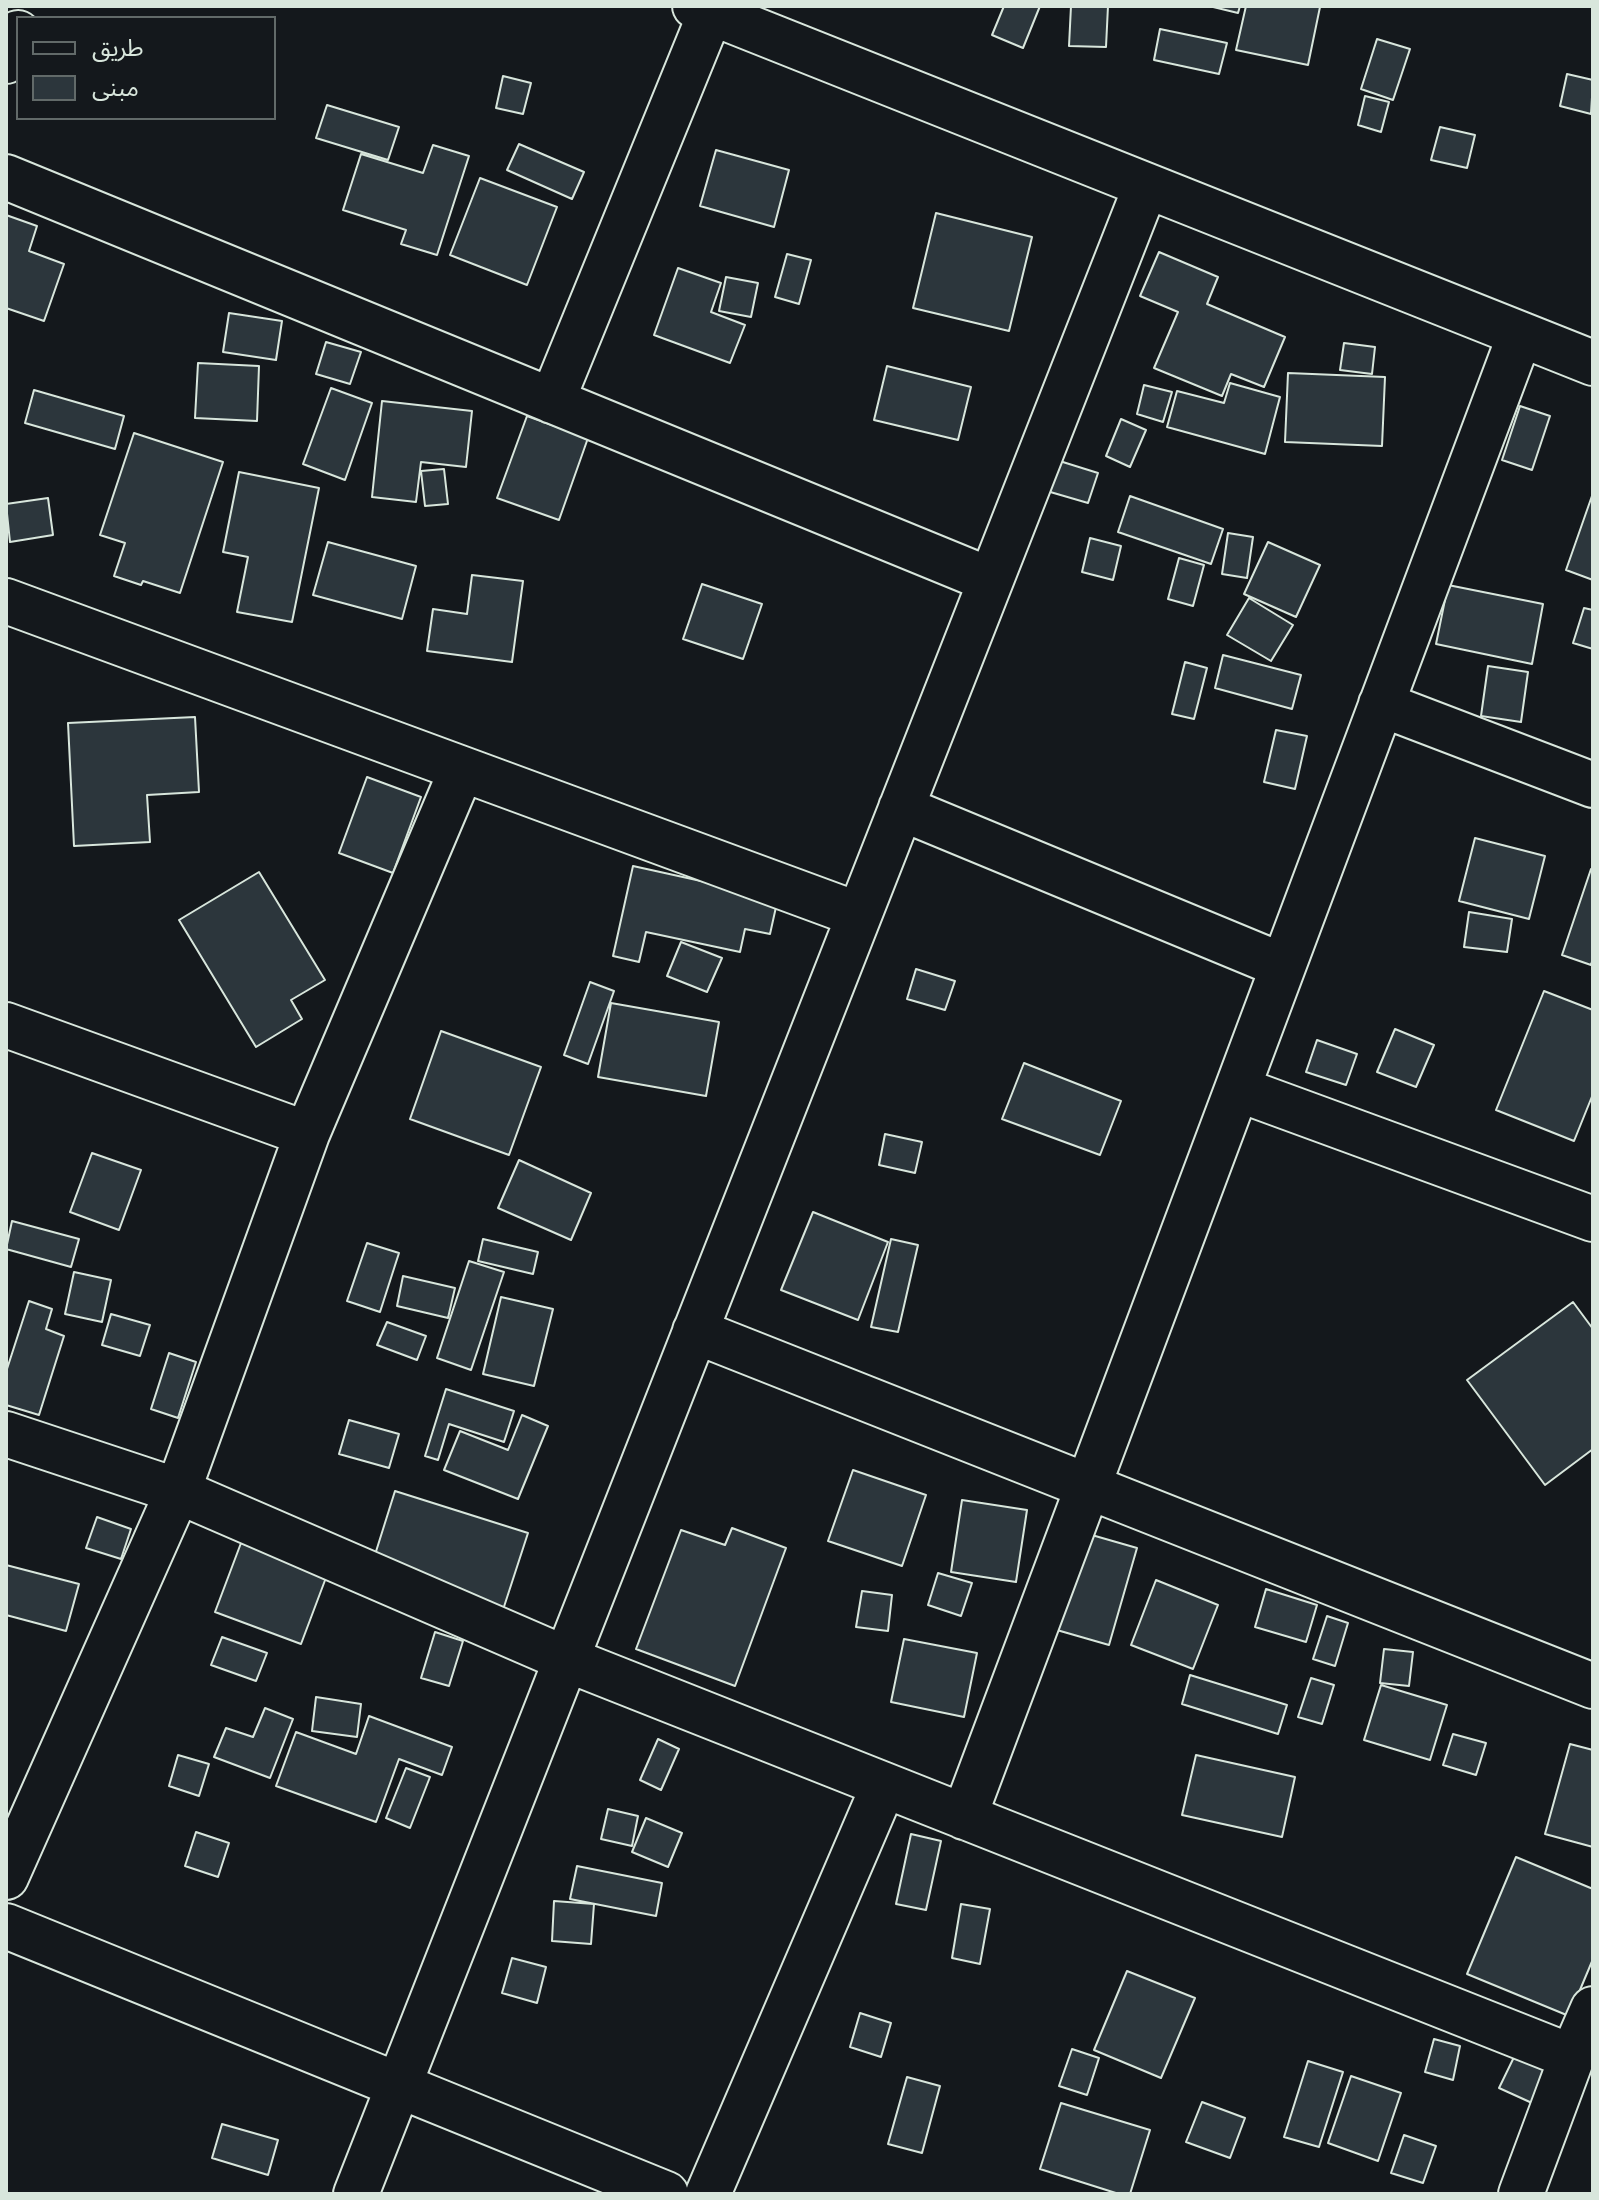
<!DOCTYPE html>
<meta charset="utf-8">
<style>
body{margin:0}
#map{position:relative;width:1599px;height:2200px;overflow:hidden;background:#14181c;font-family:"Noto Sans","Noto Sans Arabic",sans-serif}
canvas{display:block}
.frame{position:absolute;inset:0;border:8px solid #d8e6dc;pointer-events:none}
.legend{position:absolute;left:16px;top:16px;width:260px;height:104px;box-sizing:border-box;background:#14181c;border:2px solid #626a69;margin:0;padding:10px 14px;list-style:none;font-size:24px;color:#d8e6dc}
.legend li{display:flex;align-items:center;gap:16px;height:40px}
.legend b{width:40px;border:2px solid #626a69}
</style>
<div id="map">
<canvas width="1599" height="2200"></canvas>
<div class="frame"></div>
<ul class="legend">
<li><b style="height:10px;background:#14181c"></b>طريق</li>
<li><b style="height:22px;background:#2c363c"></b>مبنى</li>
</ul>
</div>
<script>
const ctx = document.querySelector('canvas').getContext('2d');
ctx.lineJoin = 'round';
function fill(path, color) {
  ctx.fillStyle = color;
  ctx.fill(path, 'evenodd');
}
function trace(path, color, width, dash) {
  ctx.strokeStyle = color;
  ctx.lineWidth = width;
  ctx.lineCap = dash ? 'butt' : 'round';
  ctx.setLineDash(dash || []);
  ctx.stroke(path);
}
const building = new Path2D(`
 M 1004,6 L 1040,6 L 1023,48 L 992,35 Z
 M 1071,6 L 1108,6 L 1106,47 L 1069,46 Z
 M 1209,6 L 1240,6 L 1238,13 Z
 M 1246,6 L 1320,7 L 1308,65 L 1236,50 Z
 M 1160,29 L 1227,43 L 1219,74 L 1154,60 Z
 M 1377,39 L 1410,49 L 1393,100 L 1361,89 Z
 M 1567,74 L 1593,80 L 1591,114 L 1560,106 Z
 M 503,76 L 531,83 L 523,114 L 496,108 Z
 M 1365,96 L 1389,102 L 1381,132 L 1358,125 Z
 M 327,105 L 399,127 L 388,160 L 316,138 Z
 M 1440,127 L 1475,135 L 1467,168 L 1431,160 Z
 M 519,144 L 584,172 L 572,199 L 507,170 Z
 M 433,145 L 469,156 L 437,255 L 401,244 L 406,230 L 343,210 L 361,154 L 423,173 Z
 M 716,150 L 789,170 L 774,227 L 700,206 Z
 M 480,178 L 557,207 L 527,285 L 450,255 Z
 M 936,213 L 1032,237 L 1009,331 L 913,308 Z
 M 6,215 L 37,226 L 29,251 L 64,264 L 44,321 L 6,308 Z
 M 1159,252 L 1218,277 L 1207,304 L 1285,337 L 1264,387 L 1231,374 L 1222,396 L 1154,368 L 1178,312 L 1140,296 Z
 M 787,254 L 811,260 L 799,304 L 775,297 Z
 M 678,268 L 721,283 L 711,312 L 745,325 L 730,363 L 654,335 Z
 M 726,277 L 758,283 L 751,317 L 719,311 Z
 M 229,313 L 282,321 L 276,360 L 223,352 Z
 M 326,342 L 361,352 L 350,384 L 316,374 Z
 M 1344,343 L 1375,347 L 1372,374 L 1340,370 Z
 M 198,363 L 259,366 L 257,421 L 195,418 Z
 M 887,366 L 971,387 L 958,440 L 874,420 Z
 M 1288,373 L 1385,377 L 1382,446 L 1285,442 Z
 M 1230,383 L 1280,397 L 1265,454 L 1167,427 L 1177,391 L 1224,403 Z
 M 1144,385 L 1172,392 L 1163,422 L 1137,414 Z
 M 331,388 L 372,403 L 345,480 L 303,464 Z
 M 34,390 L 124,416 L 115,449 L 25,423 Z
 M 382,401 L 472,411 L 466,467 L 421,462 L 416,502 L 372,497 Z
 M 1520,406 L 1550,416 L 1532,470 L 1502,460 Z
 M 527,416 L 588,438 L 559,520 L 497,498 Z
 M 1121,419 L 1146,430 L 1130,467 L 1106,456 Z
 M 134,433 L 223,462 L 180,593 L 143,581 L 141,585 L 114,576 L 125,543 L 100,535 Z
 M 1050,458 L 1098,473 L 1088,503 L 1040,489 Z
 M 444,469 L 448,504 L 425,506 L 421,471 Z
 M 239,472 L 319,488 L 292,622 L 237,612 L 248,557 L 223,552 Z
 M 1593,493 L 1593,580 L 1566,570 Z
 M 1130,496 L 1223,529 L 1211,564 L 1118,532 Z
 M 48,498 L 53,535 L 10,542 L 6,504 Z
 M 1228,533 L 1253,537 L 1247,578 L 1222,574 Z
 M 1090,538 L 1121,546 L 1113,580 L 1082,572 Z
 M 328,542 L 416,566 L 402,619 L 313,595 Z
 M 1268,542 L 1320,565 L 1296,617 L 1244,594 Z
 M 1179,558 L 1204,565 L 1193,606 L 1168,599 Z
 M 472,575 L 523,581 L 512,662 L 427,651 L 433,609 L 467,614 Z
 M 702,584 L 762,604 L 743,659 L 683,639 Z
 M 1448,585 L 1543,604 L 1532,664 L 1436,644 Z
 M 1249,598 L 1293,625 L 1271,661 L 1227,635 Z
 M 1584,608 L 1593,610 L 1593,649 L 1573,643 Z
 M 1223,655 L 1301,675 L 1292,709 L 1215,688 Z
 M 1185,662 L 1207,668 L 1194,719 L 1172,714 Z
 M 1488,666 L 1528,672 L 1521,722 L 1481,716 Z
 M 195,717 L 199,792 L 147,795 L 150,842 L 74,846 L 68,723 Z
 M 1276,730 L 1307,736 L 1295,789 L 1264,782 Z
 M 367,777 L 421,797 L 393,873 L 339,853 Z
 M 1475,838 L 1545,856 L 1529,919 L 1459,901 Z
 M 633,866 L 778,898 L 770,934 L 745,929 L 740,952 L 646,932 L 639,962 L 613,956 Z
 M 1591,869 L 1593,870 L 1593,958 L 1591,965 L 1562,955 Z
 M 259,872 L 325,980 L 291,1000 L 302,1019 L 256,1047 L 179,920 Z
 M 1469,912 L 1512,919 L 1507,952 L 1464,947 Z
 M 681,942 L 722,958 L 707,992 L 667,976 Z
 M 916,969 L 955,981 L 945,1010 L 907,999 Z
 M 590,982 L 614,991 L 588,1064 L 564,1055 Z
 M 1544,991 L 1593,1010 L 1593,1094 L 1574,1141 L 1496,1110 Z
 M 611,1003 L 719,1022 L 706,1096 L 598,1077 Z
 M 1395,1029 L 1434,1045 L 1416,1087 L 1377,1072 Z
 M 441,1031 L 541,1067 L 509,1155 L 410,1119 Z
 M 1317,1040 L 1357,1054 L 1346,1085 L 1306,1072 Z
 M 1024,1063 L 1121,1101 L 1100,1155 L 1002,1119 Z
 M 885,1134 L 922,1142 L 915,1173 L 879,1165 Z
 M 92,1153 L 141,1170 L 119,1230 L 70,1212 Z
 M 519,1160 L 591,1193 L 571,1240 L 498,1208 Z
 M 813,1212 L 888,1242 L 858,1320 L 781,1290 Z
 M 12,1221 L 79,1239 L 71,1267 L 6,1249 Z
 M 483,1239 L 538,1252 L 533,1274 L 478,1261 Z
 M 891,1239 L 918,1245 L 898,1332 L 871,1327 Z
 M 367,1243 L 399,1253 L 380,1312 L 347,1301 Z
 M 469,1261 L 504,1272 L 471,1370 L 437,1358 Z
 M 74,1272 L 111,1280 L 102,1322 L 65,1314 Z
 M 403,1276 L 455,1288 L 448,1318 L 397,1306 Z
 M 501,1297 L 553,1309 L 534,1386 L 483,1374 Z
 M 29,1301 L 52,1309 L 46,1329 L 64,1336 L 39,1415 L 6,1405 L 6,1372 Z
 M 1573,1302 L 1593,1329 L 1593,1449 L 1545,1485 L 1467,1380 Z
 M 111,1314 L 150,1325 L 140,1356 L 102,1345 Z
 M 387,1322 L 426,1336 L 417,1360 L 377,1345 Z
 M 169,1353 L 196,1362 L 178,1418 L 151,1409 Z
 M 446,1389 L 514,1411 L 504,1442 L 449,1424 L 438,1460 L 425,1456 Z
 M 522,1415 L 548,1426 L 518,1499 L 444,1470 L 460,1431 L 508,1450 Z
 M 349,1420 L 399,1434 L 389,1468 L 339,1454 Z
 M 853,1470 L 926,1495 L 902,1566 L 828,1541 Z
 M 395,1491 L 528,1533 L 500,1619 L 368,1577 Z
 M 962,1500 L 1027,1510 L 1016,1582 L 951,1572 Z
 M 97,1517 L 131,1529 L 121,1559 L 86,1548 Z
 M 1057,1525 L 1137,1548 L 1109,1645 L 1029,1622 Z
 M 732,1528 L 786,1548 L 735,1686 L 636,1649 L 681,1530 L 725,1545 Z
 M 241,1543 L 327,1575 L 301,1644 L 215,1612 Z
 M 6,1565 L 79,1584 L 66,1631 L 6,1615 Z
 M 938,1573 L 972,1583 L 961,1616 L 928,1605 Z
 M 1156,1580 L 1218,1605 L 1193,1669 L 1131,1645 Z
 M 1266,1589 L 1317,1605 L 1306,1642 L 1255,1627 Z
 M 862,1591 L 892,1595 L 888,1631 L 856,1627 Z
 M 1327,1616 L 1348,1623 L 1335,1666 L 1313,1659 Z
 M 435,1632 L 463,1641 L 449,1686 L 421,1678 Z
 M 222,1637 L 267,1653 L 256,1681 L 211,1665 Z
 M 904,1639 L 977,1653 L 964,1717 L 891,1702 Z
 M 1384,1649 L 1413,1652 L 1409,1686 L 1380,1683 Z
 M 1190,1675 L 1287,1705 L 1278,1734 L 1182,1704 Z
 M 1311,1678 L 1334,1685 L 1322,1724 L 1298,1717 Z
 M 1381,1685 L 1447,1705 L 1430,1760 L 1364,1740 Z
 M 316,1697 L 361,1704 L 357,1737 L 312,1731 Z
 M 265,1708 L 293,1719 L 270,1778 L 214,1757 L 226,1728 L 253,1737 Z
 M 369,1716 L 452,1747 L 442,1775 L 399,1759 L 376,1822 L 276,1786 L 296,1732 L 356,1754 Z
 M 1453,1734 L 1486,1743 L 1476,1775 L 1443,1765 Z
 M 658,1739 L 679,1749 L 661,1790 L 640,1780 Z
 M 1570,1744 L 1593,1750 L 1593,1847 L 1545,1834 Z
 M 178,1755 L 209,1764 L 199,1796 L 169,1786 Z
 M 1196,1755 L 1295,1777 L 1282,1837 L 1182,1815 Z
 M 406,1768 L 430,1777 L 410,1828 L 386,1818 Z
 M 608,1809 L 638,1816 L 632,1846 L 601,1839 Z
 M 646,1818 L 682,1833 L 668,1867 L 632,1852 Z
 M 196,1832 L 229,1843 L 218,1877 L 185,1866 Z
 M 911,1834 L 941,1841 L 926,1910 L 896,1904 Z
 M 1516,1857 L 1593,1889 L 1593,1959 L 1569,2016 L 1467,1974 Z
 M 577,1866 L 662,1883 L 656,1916 L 570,1899 Z
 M 554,1901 L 594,1904 L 591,1944 L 552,1941 Z
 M 961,1904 L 990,1909 L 980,1964 L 952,1958 Z
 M 512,1958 L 546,1967 L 537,2003 L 502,1993 Z
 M 1127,1971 L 1195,1998 L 1161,2078 L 1094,2050 Z
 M 860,2013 L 891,2023 L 881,2057 L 850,2047 Z
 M 1434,2039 L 1460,2046 L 1453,2080 L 1425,2072 Z
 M 1072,2049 L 1099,2058 L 1087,2095 L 1059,2086 Z
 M 1516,2053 L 1560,2073 L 1543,2108 L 1499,2088 Z
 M 1308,2061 L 1343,2072 L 1319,2147 L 1284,2137 Z
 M 1351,2076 L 1401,2093 L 1378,2161 L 1328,2143 Z
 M 907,2077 L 940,2086 L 922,2153 L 888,2144 Z
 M 1202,2102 L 1245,2118 L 1230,2158 L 1186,2142 Z
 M 1061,2103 L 1150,2130 L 1130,2194 L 1119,2194 L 1040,2169 Z
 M 222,2124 L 278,2140 L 268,2175 L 212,2158 Z
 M 1404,2135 L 1436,2146 L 1423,2183 L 1391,2173 Z`);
fill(building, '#2c363c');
trace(building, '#d8e6dc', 2);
const street = new Path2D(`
 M 695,6 L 1593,363
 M 6,61 L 18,33
 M 6,177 L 990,580
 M 552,401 L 711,12
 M 6,601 L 859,915
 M 1381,704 L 1593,785
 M 901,808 L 1283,966
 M 6,1025 L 307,1134
 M 1238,1089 L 1593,1219
 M 695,1331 L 1593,1686
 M 6,1434 L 178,1491 L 566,1659 L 1572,2057
 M 964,1817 L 1520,335
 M 6,1877 L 178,1491 L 307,1134 L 462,769
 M 6,1926 L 666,2194
 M 356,2194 L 1146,186
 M 708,2194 L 884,1785
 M 1521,2194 L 1572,2057 L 1593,2009`);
trace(street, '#d8e6dc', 48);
trace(street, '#14181c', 44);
</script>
